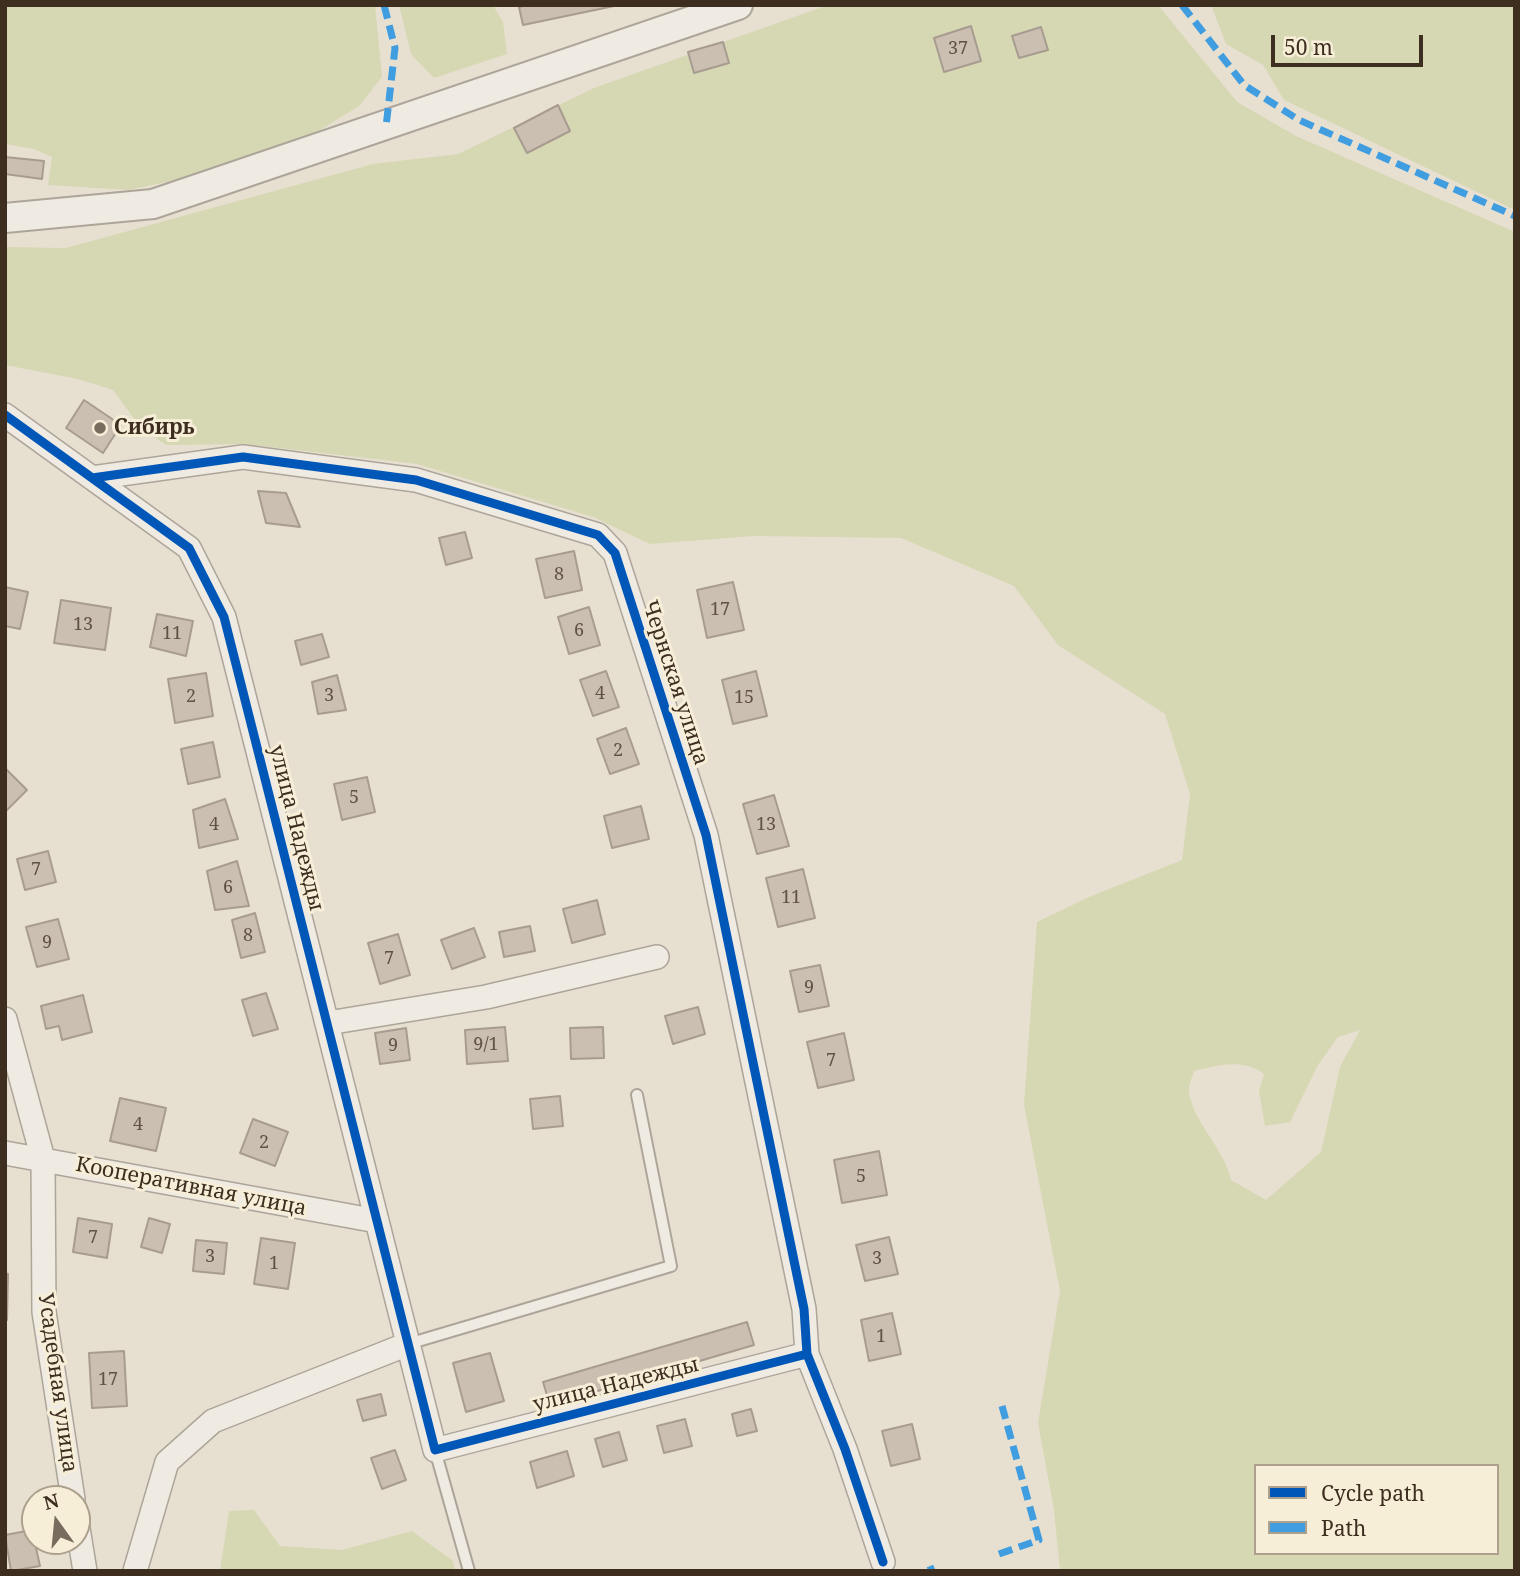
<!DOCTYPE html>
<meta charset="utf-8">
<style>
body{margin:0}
#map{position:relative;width:1520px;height:1576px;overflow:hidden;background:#e7e0d1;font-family:"Noto Serif",serif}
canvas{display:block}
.frame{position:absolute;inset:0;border:7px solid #3d2e20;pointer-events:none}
.legend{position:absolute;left:1254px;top:1464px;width:245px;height:91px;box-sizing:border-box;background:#f7eed8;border:2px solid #ada18e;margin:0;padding:9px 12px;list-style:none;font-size:21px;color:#3d2e20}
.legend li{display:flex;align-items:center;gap:14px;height:35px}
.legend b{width:35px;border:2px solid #ada18e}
.north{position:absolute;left:21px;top:1485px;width:70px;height:70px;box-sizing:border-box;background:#f7eed8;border:2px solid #ada18e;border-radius:50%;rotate:345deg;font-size:19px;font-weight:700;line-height:28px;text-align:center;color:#3d2e20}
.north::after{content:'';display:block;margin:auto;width:24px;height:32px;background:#786c5e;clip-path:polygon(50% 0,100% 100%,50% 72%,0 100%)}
.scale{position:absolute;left:1271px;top:35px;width:152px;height:32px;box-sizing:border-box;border:4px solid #3d2e20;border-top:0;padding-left:9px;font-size:21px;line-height:24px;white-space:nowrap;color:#3d2e20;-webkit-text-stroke:5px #f7eed8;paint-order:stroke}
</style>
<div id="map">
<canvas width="1520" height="1576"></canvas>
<div class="frame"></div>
<ul class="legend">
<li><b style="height:9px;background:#0057b8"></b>Cycle path</li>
<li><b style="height:9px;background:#3f9de0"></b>Path</li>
</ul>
<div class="north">N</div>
<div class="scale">50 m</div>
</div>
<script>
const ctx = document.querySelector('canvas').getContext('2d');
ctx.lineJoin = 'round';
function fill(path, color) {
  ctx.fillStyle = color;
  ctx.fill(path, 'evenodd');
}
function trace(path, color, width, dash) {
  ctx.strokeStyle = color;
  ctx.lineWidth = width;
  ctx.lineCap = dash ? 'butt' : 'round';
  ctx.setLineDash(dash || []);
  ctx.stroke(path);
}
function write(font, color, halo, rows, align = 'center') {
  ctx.font = font + ' "Noto Serif",serif';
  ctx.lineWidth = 6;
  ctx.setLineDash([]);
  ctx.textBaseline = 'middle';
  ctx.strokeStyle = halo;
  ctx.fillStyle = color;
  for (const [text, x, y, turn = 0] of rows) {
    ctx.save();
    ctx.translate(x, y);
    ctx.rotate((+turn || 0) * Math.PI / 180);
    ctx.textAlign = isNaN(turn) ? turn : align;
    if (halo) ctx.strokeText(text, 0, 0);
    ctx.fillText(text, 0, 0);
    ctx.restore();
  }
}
fill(new Path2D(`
 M 5,5 L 375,5 L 382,77 L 359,106 L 270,161 L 128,190 L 48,185 L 52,157 L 34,149 L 5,144 Z
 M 399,5 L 493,5 L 503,22 L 507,54 L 434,78 L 411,54 Z
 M 828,5 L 1158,5 L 1237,102 L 1296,136 L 1515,232 L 1515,1571 L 1060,1571 L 1054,1510 L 1038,1423 L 1060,1291 L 1024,1105 L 1037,922 L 1089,897 L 1182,860 L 1190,794 L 1165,714 L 1058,645 L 1014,586 L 901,538 L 754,536 L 650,544 L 593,517 L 417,464 L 245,444 L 166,445 L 140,427 L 113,390 L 78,379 L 5,365 L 5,247 L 66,248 L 373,164 L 458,154 L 594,88 ZM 1360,1030 L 1340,1067 L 1321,1152 L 1266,1200 L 1231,1180 C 1224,1148 1195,1125 1189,1093 C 1188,1086 1192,1078 1194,1071 C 1217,1065 1244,1058 1264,1074 L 1259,1091 L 1265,1126 L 1290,1122 L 1318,1065 L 1338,1037 ZM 1256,1466 L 1497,1466 L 1497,1553 L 1256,1553 Z
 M 1211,5 L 1515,5 L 1515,210 L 1284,100 L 1263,65 L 1226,44 Z
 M 254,1510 L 280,1546 L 342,1550 L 412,1531 L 453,1561 L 455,1571 L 220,1571 L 229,1511 Z`), '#d6d7b3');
const building = new Path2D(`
 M 527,5 L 619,5 L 523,25 L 519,7 Z
 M 971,26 L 981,61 L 944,72 L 934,38 Z
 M 1041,27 L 1048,50 L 1019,58 L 1012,36 Z
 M 723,42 L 729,63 L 694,73 L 688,52 Z
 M 558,105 L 570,131 L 527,153 L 514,128 Z
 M 5,157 L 44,161 L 42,179 L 5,174 Z
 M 84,400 L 121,425 L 103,453 L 66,428 Z
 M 258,491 L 286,493 L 300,527 L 266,523 Z
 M 465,532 L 472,558 L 446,565 L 439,538 Z
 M 574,551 L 582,590 L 545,598 L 536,559 Z
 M 733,582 L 744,630 L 707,638 L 697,590 Z
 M 5,587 L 28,592 L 20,629 L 5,626 Z
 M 61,600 L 111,608 L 105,650 L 54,643 Z
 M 589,607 L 600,645 L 569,654 L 558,617 Z
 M 157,614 L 193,621 L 186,656 L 150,647 Z
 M 322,634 L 329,657 L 301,665 L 295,641 Z
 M 606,671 L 619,707 L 593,716 L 580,680 Z
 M 756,671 L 767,716 L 733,724 L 722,680 Z
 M 206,673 L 213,716 L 175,723 L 168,679 Z
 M 337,675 L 346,710 L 318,714 L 312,682 Z
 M 626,728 L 639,764 L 610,774 L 597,739 Z
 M 213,742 L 220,777 L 188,784 L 181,749 Z
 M 5,768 L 27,790 L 6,811 L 5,811 Z
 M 367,777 L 375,812 L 342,820 L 334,784 Z
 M 774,795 L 789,846 L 757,854 L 743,804 Z
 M 225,799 L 238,839 L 199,848 L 193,810 Z
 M 641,806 L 649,839 L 612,848 L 604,816 Z
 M 48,851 L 56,882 L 25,890 L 17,859 Z
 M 237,861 L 249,906 L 215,910 L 207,871 Z
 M 803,869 L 815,918 L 778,927 L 766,878 Z
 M 597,900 L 605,934 L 572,943 L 563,909 Z
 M 255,913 L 265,952 L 241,958 L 232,920 Z
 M 58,919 L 69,959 L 37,967 L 26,927 Z
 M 530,926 L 535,951 L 504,957 L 499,932 Z
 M 474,928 L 485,957 L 452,969 L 441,940 Z
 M 398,934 L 410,975 L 380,984 L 368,943 Z
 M 820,965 L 829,1006 L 799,1012 L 790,971 Z
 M 266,993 L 278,1029 L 253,1036 L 242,1000 Z
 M 83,995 L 92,1032 L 62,1040 L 59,1026 L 46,1029 L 41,1006 Z
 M 698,1007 L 705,1034 L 673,1044 L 665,1016 Z
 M 505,1027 L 508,1061 L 467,1064 L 465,1030 Z
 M 603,1027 L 604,1058 L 571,1059 L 570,1028 Z
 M 406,1028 L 410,1060 L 380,1064 L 375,1033 Z
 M 844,1033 L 854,1080 L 818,1088 L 807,1042 Z
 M 560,1096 L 563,1126 L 533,1129 L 530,1099 Z
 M 120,1098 L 166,1108 L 156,1151 L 110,1141 Z
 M 253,1119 L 288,1132 L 275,1166 L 240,1153 Z
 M 879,1151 L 887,1195 L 842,1203 L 834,1160 Z
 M 78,1218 L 112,1224 L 107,1258 L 73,1252 Z
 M 149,1218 L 170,1224 L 162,1253 L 141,1247 Z
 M 889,1237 L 898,1274 L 865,1281 L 856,1245 Z
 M 261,1238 L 295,1243 L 288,1289 L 254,1284 Z
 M 196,1240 L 227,1243 L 224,1274 L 193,1271 Z
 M 5,1273 L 8,1274 L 7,1320 L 5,1320 Z
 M 892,1313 L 901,1354 L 869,1361 L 861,1320 Z
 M 747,1322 L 754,1345 L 550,1405 L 543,1382 Z
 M 124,1351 L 127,1406 L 92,1408 L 89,1353 Z
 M 490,1353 L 504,1401 L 466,1412 L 453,1363 Z
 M 381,1394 L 386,1415 L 363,1421 L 357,1400 Z
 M 751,1409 L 757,1431 L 737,1436 L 732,1414 Z
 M 685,1419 L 692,1446 L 664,1453 L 657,1426 Z
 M 912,1424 L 920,1459 L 891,1466 L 882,1431 Z
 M 619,1432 L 627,1460 L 603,1467 L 595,1439 Z
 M 395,1450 L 406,1480 L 382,1489 L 371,1458 Z
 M 567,1451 L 574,1476 L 537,1488 L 530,1462 Z
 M 32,1530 L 40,1566 L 11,1571 L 5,1535 Z`);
fill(building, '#cbbfb2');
trace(building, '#a89c90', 2);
const service = new Path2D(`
 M 408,1344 L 671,1266 L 637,1095
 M 435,1450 L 469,1571`);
const minor = new Path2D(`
 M 5,415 L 189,548 L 224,617 L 435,1450 L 807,1354
 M 92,478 L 243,457 L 416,480 L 598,535 L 615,553 L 706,835 L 804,1309 L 807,1354 L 845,1449 L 883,1562
 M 5,1019 L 43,1159 L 44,1312 L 73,1499
 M 328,1023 L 486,997 L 657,957
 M 5,1153 L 377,1221
 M 77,1522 L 85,1571
 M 135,1571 L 167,1462 L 213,1421 L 408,1344`);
const tertiary = new Path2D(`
 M 5,218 L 153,204 L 738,5`);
trace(service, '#ada599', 14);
trace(minor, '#ada599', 26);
trace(tertiary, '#ada599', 32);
trace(service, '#efebe3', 10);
trace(minor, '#efebe3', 23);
trace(tertiary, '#efebe3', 28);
trace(new Path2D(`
 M 384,5 L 395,48 L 386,127
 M 1182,5 L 1244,85 L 1299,120 L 1515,216
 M 999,1554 L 1039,1540 L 1002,1406
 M 930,1566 L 932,1571`), '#3f9de0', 7, [14, 7]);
trace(new Path2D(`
 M 5,415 L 189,548 L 224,617 L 435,1450 L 807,1354
 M 92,478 L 243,457 L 416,480 L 598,535 L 615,553 L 706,835 L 804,1309 L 807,1354 L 845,1449 L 883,1562`), '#0057b8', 9);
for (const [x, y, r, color] of [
 [100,428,7,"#786c5e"]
]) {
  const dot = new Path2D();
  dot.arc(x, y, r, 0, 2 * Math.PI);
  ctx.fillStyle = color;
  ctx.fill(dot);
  trace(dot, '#f7eed8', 2.5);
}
write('18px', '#605244', null, [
 ["37",958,49],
 ["8",559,575],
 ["17",720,610],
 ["13",83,625],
 ["6",579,631],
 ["11",172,634],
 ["4",600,694],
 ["3",329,696],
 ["2",191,697],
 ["15",744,698],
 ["2",618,751],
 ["5",354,798],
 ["4",214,825],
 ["13",766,825],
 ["7",36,870],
 ["6",228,888],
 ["11",791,898],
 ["8",248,936],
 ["9",47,943],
 ["7",389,959],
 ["9",809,988],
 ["9/1",486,1045],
 ["9",393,1046],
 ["7",831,1061],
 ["4",138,1125],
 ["2",264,1143],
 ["5",861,1177],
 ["7",93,1238],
 ["3",210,1257],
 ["3",877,1259],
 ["1",274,1264],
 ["1",881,1337],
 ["17",108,1380]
]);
write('bold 21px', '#3d2e20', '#f7eed8', [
 ["Сибирь",114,428]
], 'left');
write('21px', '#3d2e20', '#f7eed8', [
 ["Чернская улица",675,683,72],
 ["улица Надежды",296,828,76],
 ["Кооперативная улица",191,1187,11],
 ["Усадебная улица",57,1383,82],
 ["улица Надежды",616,1385,-14]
]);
</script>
